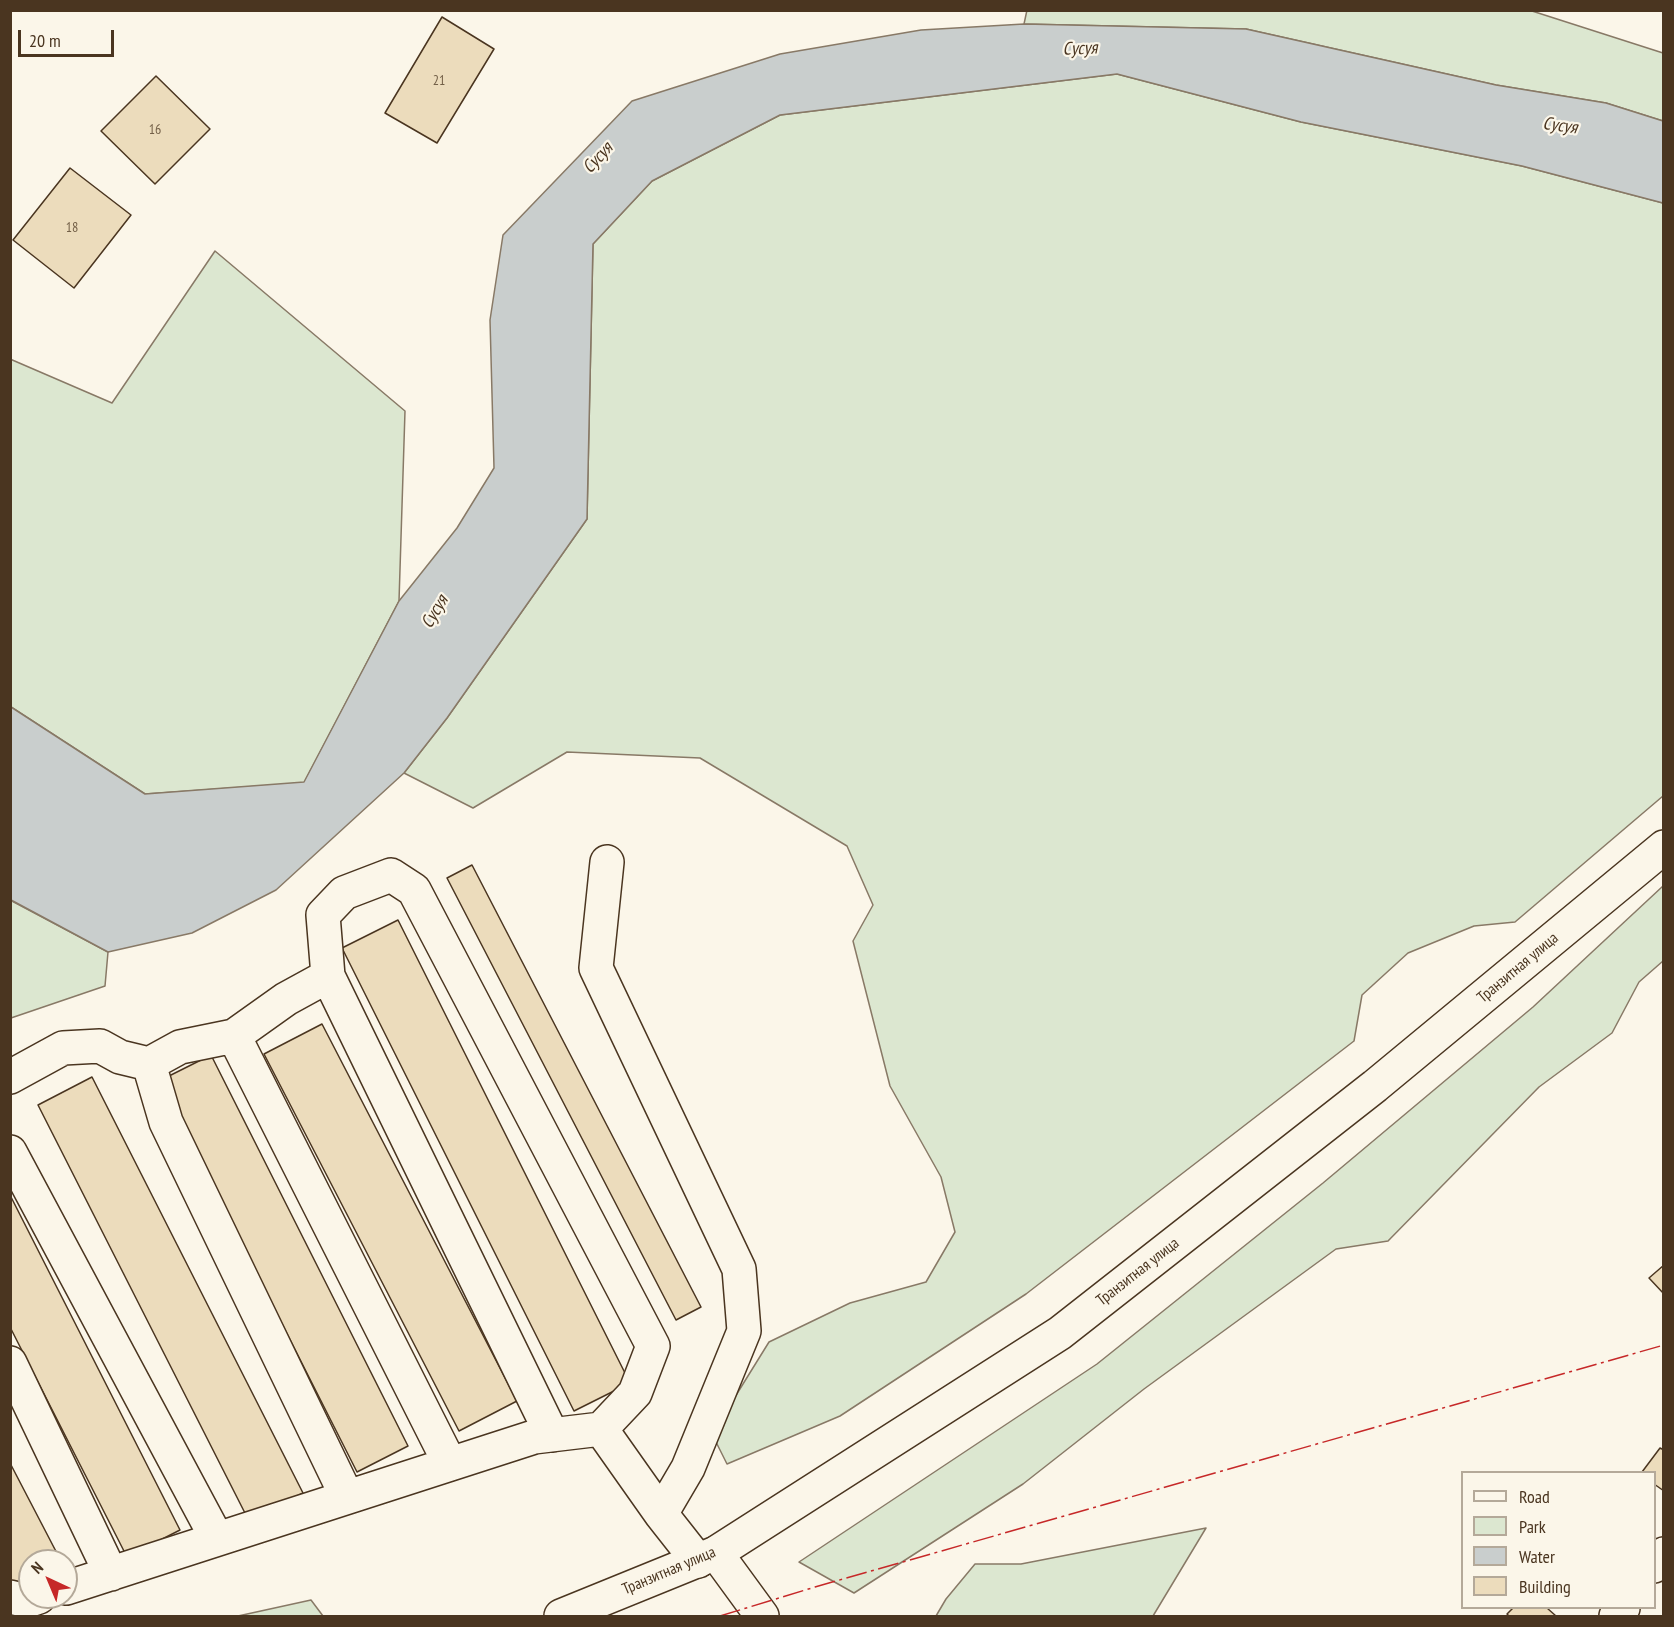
<!DOCTYPE html>
<meta charset="utf-8">
<style>
body{margin:0}
#map{position:relative;width:1674px;height:1627px;overflow:hidden;background:#fbf6e9;font-family:"PT Sans Narrow",sans-serif}
canvas{display:block}
.frame{position:absolute;inset:0;border:12px solid #4a3520;pointer-events:none}
.legend{position:absolute;left:1461px;top:1471px;width:195px;height:138px;box-sizing:border-box;background:#fbf6e9;border:2px solid #b4a999;margin:0;padding:8px 10px;list-style:none;font-size:18px;color:#4a3520}
.legend li{display:flex;align-items:center;gap:12px;height:30px}
.legend b{width:30px;border:2px solid #b4a999}
.north{position:absolute;left:18px;top:1549px;width:60px;height:60px;box-sizing:border-box;background:#fbf6e9;border:2px solid #b4a999;border-radius:50%;rotate:316deg;font-size:16px;font-weight:700;line-height:24px;text-align:center;color:#4a3520}
.north::after{content:'';display:block;margin:auto;width:21px;height:27px;background:#c62828;clip-path:polygon(50% 0,100% 100%,50% 72%,0 100%)}
.scale{position:absolute;left:18px;top:30px;width:96px;height:27px;box-sizing:border-box;border:3px solid #4a3520;border-top:0;padding-left:8px;font-size:18px;line-height:21px;white-space:nowrap;color:#4a3520;-webkit-text-stroke:4px #fbf6e9;paint-order:stroke}
</style>
<div id="map">
<canvas width="1674" height="1627"></canvas>
<div class="frame"></div>
<ul class="legend">
<li><b style="height:8px;background:#fbf6e9"></b>Road</li>
<li><b style="height:16px;background:#dce7d0"></b>Park</li>
<li><b style="height:16px;background:#c9cecd"></b>Water</li>
<li><b style="height:16px;background:#ecdcbc"></b>Building</li>
</ul>
<div class="north">N</div>
<div class="scale">20 m</div>
</div>
<script>
const ctx = document.querySelector('canvas').getContext('2d');
ctx.lineJoin = 'round';
function fill(path, color) {
  ctx.fillStyle = color;
  ctx.fill(path, 'evenodd');
}
function trace(path, color, width, dash) {
  ctx.strokeStyle = color;
  ctx.lineWidth = width;
  ctx.lineCap = dash ? 'butt' : 'round';
  ctx.setLineDash(dash || []);
  ctx.stroke(path);
}
function write(font, color, halo, rows, align = 'center') {
  ctx.font = font + ' "PT Sans Narrow",sans-serif';
  ctx.lineWidth = 4.5;
  ctx.setLineDash([]);
  ctx.textBaseline = 'middle';
  ctx.strokeStyle = halo;
  ctx.fillStyle = color;
  for (const [text, x, y, turn = 0] of rows) {
    ctx.save();
    ctx.translate(x, y);
    ctx.rotate((+turn || 0) * Math.PI / 180);
    ctx.textAlign = isNaN(turn) ? turn : align;
    if (halo) ctx.strokeText(text, 0, 0);
    ctx.fillText(text, 0, 0);
    ctx.restore();
  }
}
const green = new Path2D(`
 M 1027,10 L 1532,11 L 1663,53 L 1663,121 L 1606,103 L 1496,85 L 1246,29 L 1024,24 Z
 M 1117,74 L 1301,122 L 1522,166 L 1663,203 L 1663,796 L 1515,922 L 1474,926 L 1408,953 L 1362,995 L 1354,1041 L 1026,1294 L 840,1416 L 727,1464 L 712,1434 L 769,1342 L 850,1303 L 926,1282 L 955,1232 L 941,1177 L 890,1086 L 853,941 L 873,905 L 847,846 L 700,758 L 567,752 L 473,808 L 404,773 L 447,718 L 587,519 L 593,244 L 652,181 L 780,115 Z
 M 215,251 L 405,411 L 399,601 L 304,783 L 145,794 L 11,707 L 10,359 L 112,403 Z
 M 1663,886 L 1663,961 L 1639,982 L 1612,1033 L 1539,1087 L 1388,1241 L 1336,1249 L 1144,1389 L 1023,1484 L 854,1593 L 799,1562 L 1097,1364 L 1323,1183 L 1533,1007 Z
 M 10,900 L 108,952 L 105,986 L 11,1018 Z
 M 1206,1528 L 1153,1616 L 936,1616 L 946,1599 L 975,1564 L 1021,1564 Z
 M 311,1600 L 323,1616 L 238,1616 Z`);
fill(green, '#dce7d0');
trace(green, '#887966', 1.5);
const water = new Path2D(`
 M 1024,24 L 1246,29 L 1496,85 L 1606,103 L 1663,121 L 1663,203 L 1522,166 L 1301,122 L 1117,74 L 780,115 L 652,181 L 593,244 L 587,519 L 447,718 L 404,773 L 276,890 L 192,933 L 108,952 L 11,900 L 11,707 L 145,794 L 304,782 L 399,601 L 457,528 L 494,468 L 490,320 L 503,235 L 632,101 L 780,54 L 921,30 Z`);
fill(water, '#c9cecd');
trace(water, '#887966', 1.5);
const building = new Path2D(`
 M 442,17 L 494,49 L 437,143 L 385,113 Z
 M 156,76 L 210,129 L 155,184 L 101,131 Z
 M 70,168 L 131,215 L 74,288 L 13,240 Z
 M 472,865 L 701,1307 L 676,1320 L 447,878 Z
 M 398,920 L 630,1383 L 574,1411 L 342,948 Z
 M 322,1024 L 517,1401 L 459,1431 L 264,1054 Z
 M 211,1055 L 408,1446 L 357,1472 L 159,1081 Z
 M 92,1077 L 303,1493 L 249,1521 L 38,1105 Z
 M 10,1195 L 180,1530 L 127,1557 L 10,1327 Z
 M 1664,1265 L 1664,1294 L 1649,1278 Z
 M 1660,1448 L 1664,1450 L 1664,1491 L 1654,1484 L 1654,1472 L 1642,1472 Z
 M 10,1463 L 61,1561 L 30,1561 L 30,1579 L 10,1589 Z
 M 1513,1608 L 1547,1608 L 1556,1616 L 1509,1616 L 1507,1614 Z`);
fill(building, '#ecdcbc');
trace(building, '#4a3520', 1.5);
const minor = new Path2D(`
 M 607,862 L 596,968 L 739,1269 L 744,1331 L 688,1468 L 661,1514
 M 328,976 L 552,1435
 M 234,1036 L 450,1464
 M 149,1064 L 166,1122 L 347,1497
 M 10,1077 L 63,1048 L 100,1046 L 120,1057 L 149,1064 L 180,1047 L 234,1036 L 286,999 L 328,976 L 323,915 L 344,893 L 391,875 L 414,890 L 653,1346 L 635,1393 L 601,1429 L 534,1437 L 66,1588
 M 10,1152 L 217,1539
 M 10,1363 L 111,1574
 M 601,1429 L 661,1514 L 698,1561
 M 716,1553 L 762,1616
 M 1654,1566 L 1664,1554
 M 10,1597 L 27,1601 L 39,1597
 M 1616,1616 L 1623,1608`);
const major = new Path2D(`
 M 561,1616 L 716,1553 L 1060,1333 L 1375,1086 L 1664,847`);
trace(minor, '#4a3520', 36);
trace(major, '#4a3520', 36);
trace(minor, '#fbf6e9', 33);
trace(major, '#fbf6e9', 33);
trace(new Path2D(`
 M 720,1616 L 815,1587 L 1664,1345`), '#c62828', 1.5, [21, 4.5, 3, 4.5]);
write('14px', '#725f47', null, [
 ["21",439,81],
 ["16",155,130],
 ["18",72,228]
]);
write('16px', '#4a3520', '#fbf6e9', [
 ["Транзитная улица",1518,968,-40],
 ["Транзитная улица",1138,1272,-38],
 ["Транзитная улица",669,1571,-23]
]);
write('italic 18px', '#4a3520', '#fbf6e9', [
 ["Сусуя",1080,49,-2],
 ["Сусуя",1560,126,8],
 ["Сусуя",598,158,-47],
 ["Сусуя",435,612,-59]
]);
</script>
